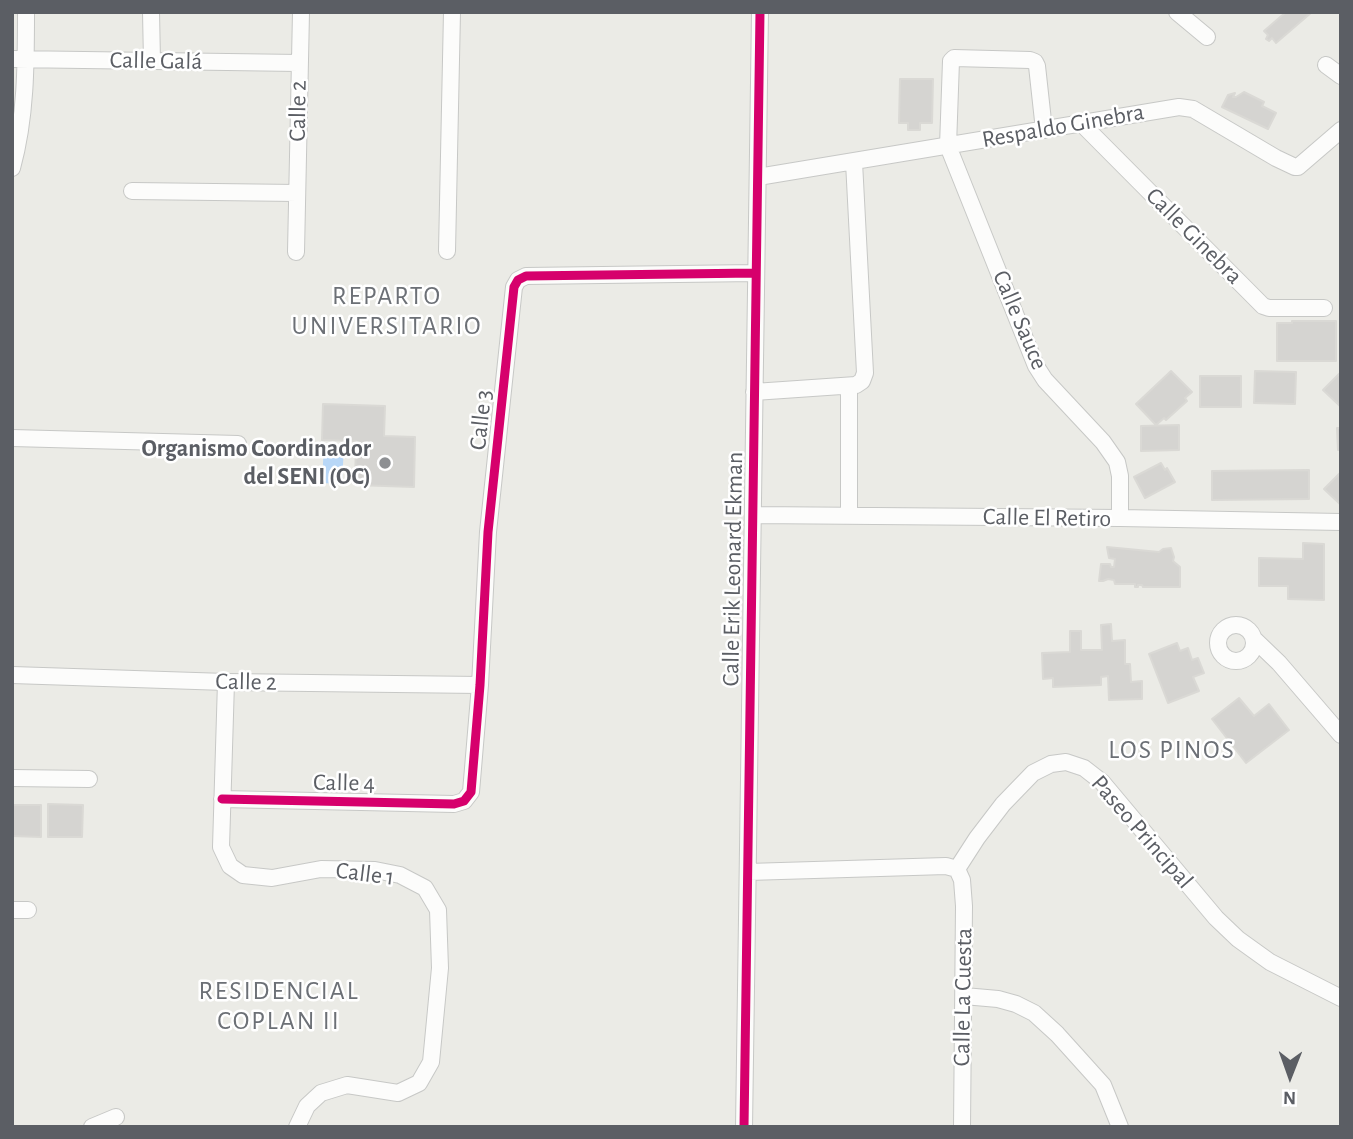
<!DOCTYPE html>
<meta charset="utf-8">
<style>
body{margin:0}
#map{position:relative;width:1353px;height:1139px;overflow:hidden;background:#ebebe6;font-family:"Alegreya Sans",sans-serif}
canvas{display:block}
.frame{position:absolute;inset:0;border:14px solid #5b5e64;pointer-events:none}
.north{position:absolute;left:1255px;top:1041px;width:70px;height:70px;-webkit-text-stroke:5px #fff;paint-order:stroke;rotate:181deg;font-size:19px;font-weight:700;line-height:28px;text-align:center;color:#5b5e64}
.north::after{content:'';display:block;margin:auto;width:24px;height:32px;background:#5b5e64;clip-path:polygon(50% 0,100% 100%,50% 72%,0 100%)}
</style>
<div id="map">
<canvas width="1353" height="1139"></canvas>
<div class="frame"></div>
<div class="north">N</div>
</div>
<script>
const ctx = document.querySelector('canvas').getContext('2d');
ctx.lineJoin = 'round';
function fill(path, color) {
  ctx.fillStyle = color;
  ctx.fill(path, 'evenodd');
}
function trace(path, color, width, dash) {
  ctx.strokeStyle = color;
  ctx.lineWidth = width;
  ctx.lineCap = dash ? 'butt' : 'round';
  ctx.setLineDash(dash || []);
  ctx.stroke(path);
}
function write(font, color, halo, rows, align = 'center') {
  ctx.font = font + ' "Alegreya Sans",sans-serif';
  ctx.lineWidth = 5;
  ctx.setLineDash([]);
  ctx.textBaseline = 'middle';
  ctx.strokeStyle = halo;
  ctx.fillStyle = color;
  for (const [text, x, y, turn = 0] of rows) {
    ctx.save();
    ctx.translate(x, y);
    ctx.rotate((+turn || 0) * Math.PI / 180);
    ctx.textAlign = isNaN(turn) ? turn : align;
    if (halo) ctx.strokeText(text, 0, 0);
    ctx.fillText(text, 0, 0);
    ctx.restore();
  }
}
fill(new Path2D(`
 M 324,444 L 344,445 L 342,484 L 322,483 Z`), '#b8d7f7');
const building = new Path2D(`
 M 1286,12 L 1312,12 L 1276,43 L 1272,38 L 1269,41 L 1266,39 L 1268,35 L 1264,31 Z
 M 900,79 L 933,79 L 932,123 L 920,123 L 920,130 L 908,130 L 908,123 L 899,123 Z
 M 1244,92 L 1264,102 L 1262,106 L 1276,113 L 1268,129 L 1222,107 L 1228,95 L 1235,93 L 1233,97 L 1236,97 Z
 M 1292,321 L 1336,321 L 1336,361 L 1277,361 L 1277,323 L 1292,323 Z
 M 1171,371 L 1192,392 L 1185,398 L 1187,401 L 1166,420 L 1164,418 L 1156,425 L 1136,404 Z
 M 1255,371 L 1296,372 L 1295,404 L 1254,403 Z
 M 1341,372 L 1341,407 L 1323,390 Z
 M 1200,376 L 1241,376 L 1241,407 L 1200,407 Z
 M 323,404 L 385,406 L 384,436 L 415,437 L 414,487 L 355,485 L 356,441 L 322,440 Z
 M 1179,425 L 1179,450 L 1141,451 L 1141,426 Z
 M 1337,428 L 1341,428 L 1341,450 L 1338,450 Z
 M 1161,463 L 1165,470 L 1167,468 L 1175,482 L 1145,498 L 1134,477 Z
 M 1309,470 L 1309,499 L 1212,500 L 1212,471 Z
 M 1341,472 L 1341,505 L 1324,489 Z
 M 1303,543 L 1324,544 L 1324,600 L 1288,599 L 1288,586 L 1259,586 L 1259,558 L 1303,559 Z
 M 1107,547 L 1159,552 L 1163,549 L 1171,548 L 1174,557 L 1173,561 L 1180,567 L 1180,587 L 1143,587 L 1142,585 L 1138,585 L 1138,587 L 1135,587 L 1135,584 L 1115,584 L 1114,580 L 1108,579 L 1103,581 L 1099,581 L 1101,564 L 1110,564 L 1111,567 L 1114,567 L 1115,559 L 1109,558 Z
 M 1111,624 L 1112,641 L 1125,640 L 1125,664 L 1130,664 L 1131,682 L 1142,681 L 1142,699 L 1109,700 L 1108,676 L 1101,677 L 1101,685 L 1053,687 L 1053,678 L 1043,679 L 1042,653 L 1070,652 L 1070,631 L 1081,631 L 1081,650 L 1102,650 L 1101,625 Z
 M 1177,643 L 1180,651 L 1188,648 L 1192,660 L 1198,658 L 1204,673 L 1193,677 L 1199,691 L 1168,703 L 1149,654 Z
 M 1239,698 L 1254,716 L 1269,704 L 1289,730 L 1246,763 L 1212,719 Z
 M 48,804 L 83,805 L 82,837 L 48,837 Z
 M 12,805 L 41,805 L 41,837 L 12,836 Z`);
fill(building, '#d5d4d1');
trace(building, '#dad9d5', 2);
const street = new Path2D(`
 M 151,12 L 152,61
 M 1177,12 L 1207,37
 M 12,59 L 299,63
 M 1326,65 L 1341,76
 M 1081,123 L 1263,306 L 1269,308 L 1324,308
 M 1044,130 L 1037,66 L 1035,62 L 1030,60 L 954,58 L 951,61 L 948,146 L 1036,366 L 1045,380 L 1103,442 L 1117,462 L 1120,476 L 1120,518
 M 12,168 C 26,118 26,64 26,12
 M 758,177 L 1179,107 L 1193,109 L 1276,158 L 1295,167 L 1298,167 L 1341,130
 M 132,191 L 297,193
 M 447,251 L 452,12
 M 296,252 L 301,12
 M 754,392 L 856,385 L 862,381 L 865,373 L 854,162
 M 12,438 L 238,444
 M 753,515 L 1120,518 L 1341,522
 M 849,516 L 849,386
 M1218 643a18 18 0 1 1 36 0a18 18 0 1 1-36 0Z
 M 1254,639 L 1279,663 L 1341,735
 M 12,675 L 226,682 L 480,685
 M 226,682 L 221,847 L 230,866 L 243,875 L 272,878 L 321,869 L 375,870 L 400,875 L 425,888 L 438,910 L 440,968 L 431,1062 L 419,1083 L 398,1093 L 347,1085 L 321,1093 L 307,1106 L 297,1127
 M 12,778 L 89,779
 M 222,799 L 454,804 L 464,801 L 471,792 L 480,685 L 488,532 L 514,287 L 518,280 L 526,276 L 755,273
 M 957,869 L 962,880 L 964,906 L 962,1127
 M 748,872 L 946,866 L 957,869 L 977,838 L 1003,804 L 1033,773 L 1051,764 L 1066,762 L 1084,768 L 1102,782 L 1216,918 L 1238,939 L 1270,962 L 1341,998
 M 12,910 L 28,910
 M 964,996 L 998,999 L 1016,1004 L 1034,1013 L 1057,1034 L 1103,1085 L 1120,1127
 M 92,1127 L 116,1117
 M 744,1127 L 760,12`);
trace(street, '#c7c8c6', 18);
trace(street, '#fcfcfb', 16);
trace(new Path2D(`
 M 222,799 L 454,804 L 464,801 L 471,792 L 480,685 L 488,532 L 514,287 L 518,280 L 526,276 L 755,273
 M 744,1127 L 760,12`), '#d6006c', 9);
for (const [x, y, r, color] of [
 [385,463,7,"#8d8f92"]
]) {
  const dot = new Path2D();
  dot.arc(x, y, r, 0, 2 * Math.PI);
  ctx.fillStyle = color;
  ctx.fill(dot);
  trace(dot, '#fff', 2.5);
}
write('24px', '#5b5e64', '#fff', [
 ["Calle Galá",156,61,1],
 ["Calle 2",298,111,-89],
 ["Respaldo Ginebra",1063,126,-10],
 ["Calle Ginebra",1194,236,45],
 ["Calle Sauce",1020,320,67],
 ["Calle 3",481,420,-84],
 ["Calle El Retiro",1047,518,1],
 ["Calle Erik Leonard Ekman",733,569,-89],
 ["Calle 2",246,682,1],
 ["Calle 4",344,783,1],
 ["Paseo Principal",1142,832,49],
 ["Calle 1",365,874,7],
 ["Calle La Cuesta",963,997,-89]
]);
write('bold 24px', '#5b5e64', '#fff', [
 ["Organismo Coordinador",371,449],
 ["del SENI (OC)",371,477]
], 'right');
ctx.letterSpacing = '2px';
write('26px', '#6c7076', '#fff', [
 ["REPARTO",387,296],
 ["UNIVERSITARIO",387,326],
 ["LOS PINOS",1172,750],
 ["RESIDENCIAL",279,991],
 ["COPLAN II",279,1021]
]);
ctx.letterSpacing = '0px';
</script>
